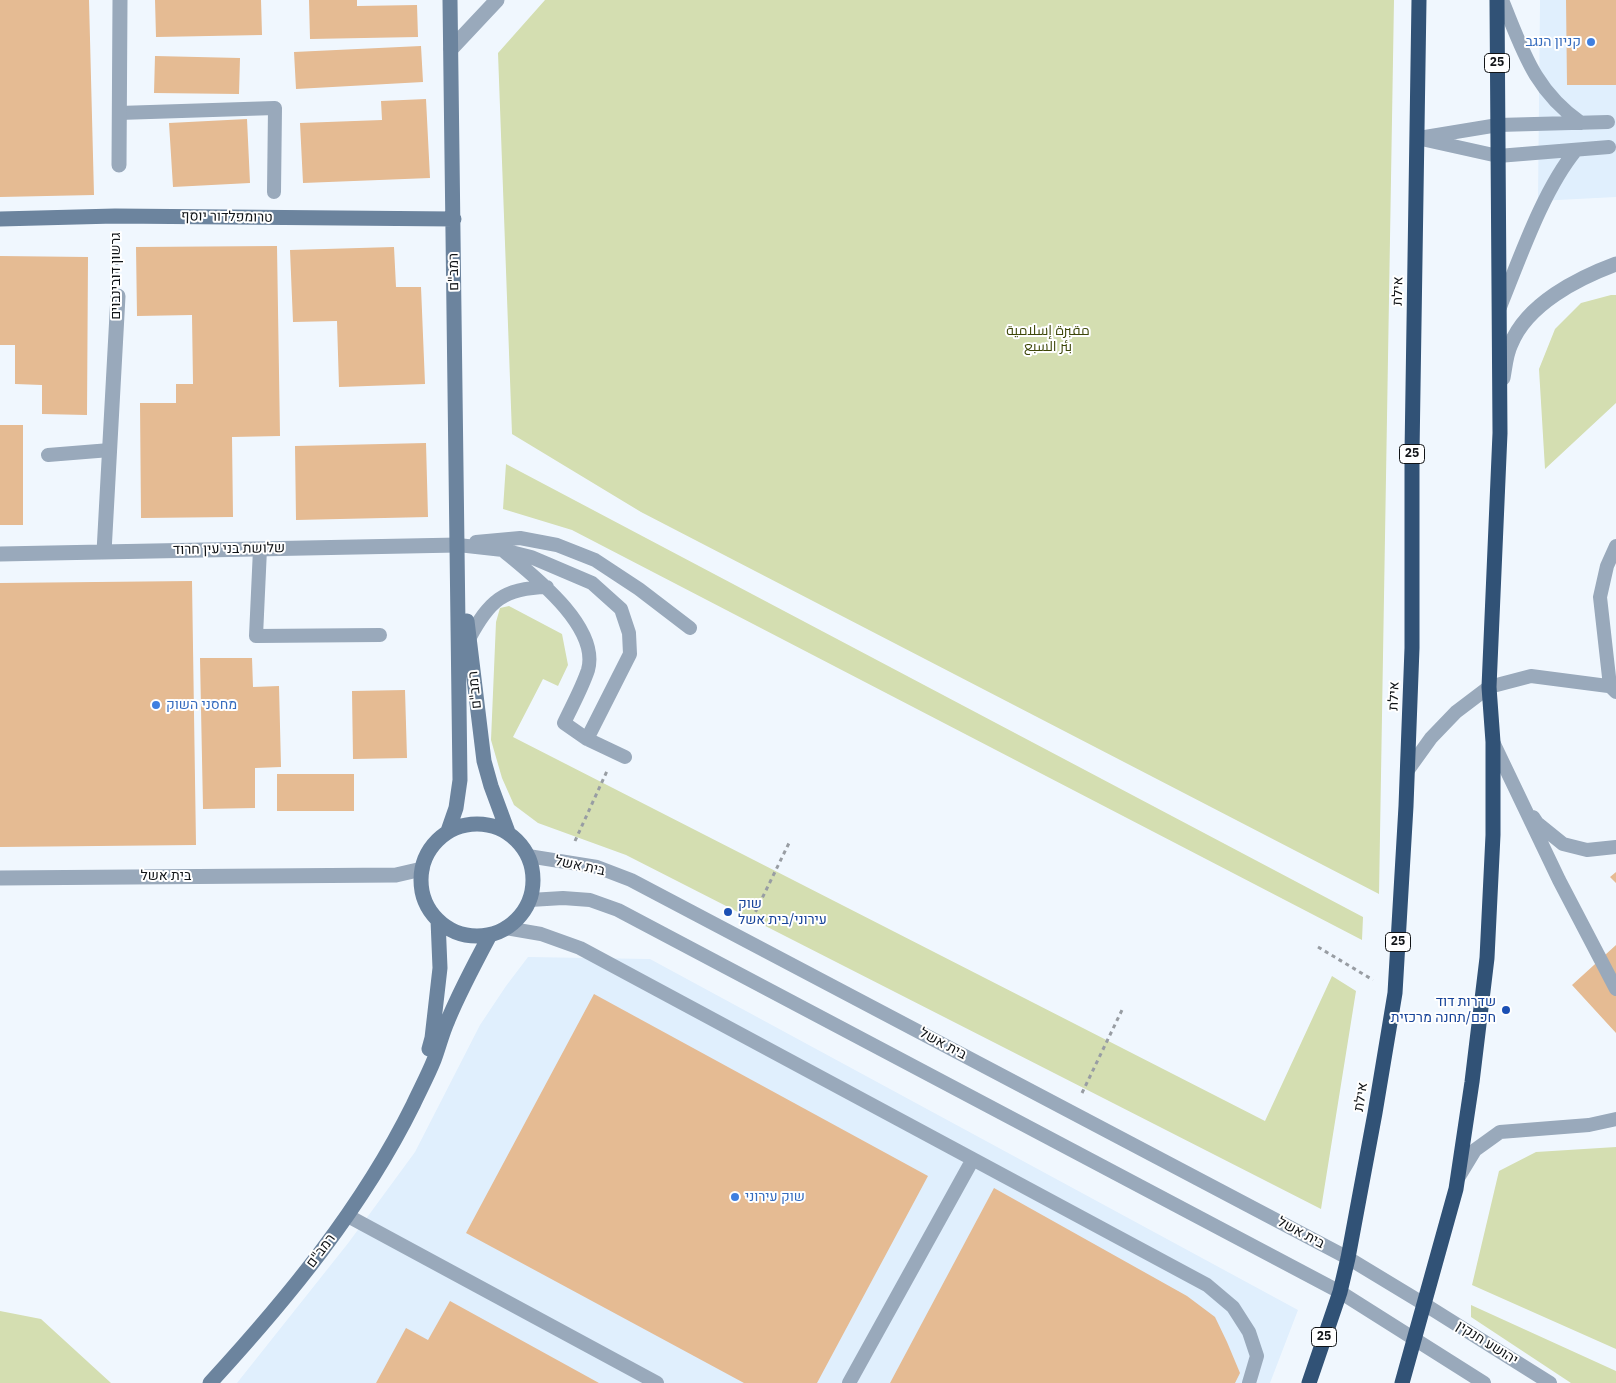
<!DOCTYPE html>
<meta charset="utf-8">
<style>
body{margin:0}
canvas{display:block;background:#f0f7fe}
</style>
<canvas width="1616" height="1383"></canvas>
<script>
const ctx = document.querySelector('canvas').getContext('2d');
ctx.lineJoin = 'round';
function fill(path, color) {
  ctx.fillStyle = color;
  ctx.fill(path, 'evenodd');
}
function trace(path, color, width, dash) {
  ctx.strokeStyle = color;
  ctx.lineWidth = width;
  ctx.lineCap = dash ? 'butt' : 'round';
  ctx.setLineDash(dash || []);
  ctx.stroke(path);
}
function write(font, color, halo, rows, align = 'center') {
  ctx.font = font + ' "IBM Plex Sans",Cairo,Heebo,sans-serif';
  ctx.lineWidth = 4;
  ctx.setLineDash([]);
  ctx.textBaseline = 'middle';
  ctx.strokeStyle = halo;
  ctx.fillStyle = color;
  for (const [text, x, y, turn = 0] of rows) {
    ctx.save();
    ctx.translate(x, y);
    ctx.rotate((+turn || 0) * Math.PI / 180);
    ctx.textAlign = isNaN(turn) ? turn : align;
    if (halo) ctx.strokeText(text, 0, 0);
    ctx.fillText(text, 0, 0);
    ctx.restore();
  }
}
fill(new Path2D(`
 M 1540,0 L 1616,0 L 1616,197 L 1538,201 Z
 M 528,957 L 650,959 L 1298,1310 L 1270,1383 L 237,1383 L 349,1242 L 415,1152 L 480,1025 L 506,986 Z`), '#e0effd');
fill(new Path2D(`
 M 545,0 L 1394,0 L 1379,894 L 641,512 L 512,434 L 498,53 Z
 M 1611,295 L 1616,295 L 1616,403 L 1545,469 L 1539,369 L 1555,329 L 1581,303 Z
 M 506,464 L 1363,917 L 1362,940 L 572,530 L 503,509 Z
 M 509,606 L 562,634 L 568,665 L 558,686 L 543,679 L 513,737 L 1265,1121 L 1332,976 L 1356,991 L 1321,1209 L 626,855 L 538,823 L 514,805 L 502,778 L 491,740 L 496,622 L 500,608 Z
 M 1616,1147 L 1616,1349 L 1472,1285 L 1499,1171 L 1536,1152 Z
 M 1471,1305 L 1616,1371 L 1616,1383 L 1571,1383 L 1471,1317 Z
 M 0,1311 L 41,1319 L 111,1383 L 0,1383 Z`), '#d4deb1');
fill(new Path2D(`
 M 0,0 L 89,0 L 94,195 L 0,197 Z
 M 155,0 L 261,0 L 262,35 L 156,37 Z
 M 309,0 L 357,0 L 357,6 L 417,5 L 418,37 L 310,39 Z
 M 1566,0 L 1616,0 L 1616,85 L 1567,85 Z
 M 421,46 L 423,82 L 296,89 L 294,52 Z
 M 155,56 L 240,58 L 239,94 L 154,93 Z
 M 426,99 L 430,178 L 303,183 L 300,123 L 382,120 L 381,101 Z
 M 247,119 L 250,183 L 173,187 L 169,123 Z
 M 277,246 L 280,436 L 232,437 L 233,517 L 141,518 L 140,403 L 176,403 L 176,384 L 193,384 L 192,315 L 137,316 L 136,247 Z
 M 394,247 L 396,287 L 421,287 L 425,384 L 339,387 L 337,321 L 293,322 L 290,250 Z
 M 0,256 L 88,257 L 87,415 L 42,414 L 42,385 L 15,384 L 15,345 L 0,345 Z
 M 0,425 L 23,425 L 23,525 L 0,525 Z
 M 426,443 L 428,517 L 296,520 L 295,446 Z
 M 192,581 L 196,845 L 0,847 L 0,583 Z
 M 200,658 L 252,658 L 253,687 L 279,686 L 281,767 L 255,768 L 255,808 L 203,809 Z
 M 405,690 L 407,758 L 353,759 L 352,691 Z
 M 277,774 L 354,774 L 354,811 L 277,811 Z
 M 1616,872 L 1616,883 L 1610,877 Z
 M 1616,945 L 1616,1033 L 1572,985 Z
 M 594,994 L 928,1176 L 817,1383 L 744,1383 L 466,1233 Z
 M 994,1188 L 1187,1296 L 1215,1317 L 1227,1342 L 1240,1373 L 1235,1383 L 890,1383 Z
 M 450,1301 L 599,1383 L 376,1383 L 406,1328 L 428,1340 Z`), '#e5bb93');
trace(new Path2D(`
 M 116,237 L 117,273
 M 575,841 L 607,771
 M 752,919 L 790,841
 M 1318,947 L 1373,980
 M 1082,1093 L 1122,1010`), '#989da3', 3, [4, 4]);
trace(new Path2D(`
 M 1502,0 C 1523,51 1534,90 1581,123
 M 119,113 L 275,108 L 274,192
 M 1425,137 L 1498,125 L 1608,122
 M 1417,138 L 1498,156 L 1609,147
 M 1500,307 C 1520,258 1543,190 1576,150
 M 48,455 L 110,450
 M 476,542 L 520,538 L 557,545 L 595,560 L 639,589 L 690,628
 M 458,545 L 503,550 L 531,557 L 592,583 L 621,609 L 629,633 L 630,654 L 587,739 L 625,757
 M 260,549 L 256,636 L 380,635
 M 505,552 C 534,576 600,627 588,670 C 582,688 572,706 564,723 L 587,739
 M 469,639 C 489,601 503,588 547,587
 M 1616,692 L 1610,686 L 1600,597 L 1607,566 L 1616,546
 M 1493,742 L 1559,880 L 1616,989
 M 1408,770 L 1431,738 L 1456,712 L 1489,687 L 1531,676 L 1616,687
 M 1533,817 L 1537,823 L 1563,844 L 1587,850 L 1616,847
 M 528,856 L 597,867 L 631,880 L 1348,1258 L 1424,1304 L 1550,1383
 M 530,900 L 563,898 L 590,900 L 618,910 L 1340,1292 L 1484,1383
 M 506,928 L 541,934 L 580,948 L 1207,1285 L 1233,1307 L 1249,1332 L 1257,1356 L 1249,1383
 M 1458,1178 L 1475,1150 L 1500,1132 L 1589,1125 L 1616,1119
 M 348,1216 L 657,1383
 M 849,1383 L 973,1159`), '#99a9bb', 14);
trace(new Path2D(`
 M 451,49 L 497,0
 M 119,165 L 120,0
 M 1503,378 C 1505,367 1506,354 1511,344 C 1527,304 1578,278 1616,264
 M 104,552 L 118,296
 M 0,554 L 458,545
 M 0,878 L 396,875 L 422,869`), '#99a9bb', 15);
trace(new Path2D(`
 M 0,219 L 115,216 L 454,219
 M 467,621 L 484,761 L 491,786 L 508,832
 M421 880a56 56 0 1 1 112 0a56 56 0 1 1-112 0Z
 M 448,831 L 456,808 L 460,780 L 450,0
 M 429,1049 L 432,1038 L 440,968 L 438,920
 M 210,1383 C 288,1298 362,1208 413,1105 C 420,1090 428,1075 434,1060 C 439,1047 442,1033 448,1020 C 460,991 475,963 490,935`), '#6c849e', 15);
trace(new Path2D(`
 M 1309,1383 L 1340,1292 L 1348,1258 L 1375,1113 L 1395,993 L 1406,806 L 1412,648 L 1412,453 L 1419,0
 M 1402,1383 L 1456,1189 L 1472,1082 L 1487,958 L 1493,835 L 1493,742 L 1489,687 L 1500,433 L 1497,0`), '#315276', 15);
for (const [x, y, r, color] of [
 [1591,42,5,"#3f7fe0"],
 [156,705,5,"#3f7fe0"],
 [728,912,5,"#1a4fb4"],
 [1506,1010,5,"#1a4fb4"],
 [735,1197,5,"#3f7fe0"]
]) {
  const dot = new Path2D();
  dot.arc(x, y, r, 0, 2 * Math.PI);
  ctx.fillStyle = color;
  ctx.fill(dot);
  trace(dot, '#fff', 2);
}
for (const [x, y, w] of [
 [1497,63,25],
 [1412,454,25],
 [1398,942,25],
 [1324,1337,25]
]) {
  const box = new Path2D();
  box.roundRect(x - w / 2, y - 9.5, w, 19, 4);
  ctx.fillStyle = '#fff';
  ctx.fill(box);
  trace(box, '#111417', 1);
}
write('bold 12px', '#111417', null, [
 ["25",1497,63],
 ["25",1412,454],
 ["25",1398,942],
 ["25",1324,1337]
]);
write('14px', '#366cbe', '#fff', [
 ["קניון הנגב",1581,42,"right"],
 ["מחסני השוק",166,705],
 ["שוק עירוני",745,1197]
], 'left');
write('14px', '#111417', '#fff', [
 ["טרומפלדור יוסף",227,217,1],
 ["רמב\"ם",454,272,-91],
 ["גרשון דובינבוים",116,276,-90],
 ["אילת",1398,291,-89],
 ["שלושת בני עין חרוד",229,549,-1],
 ["רמב\"ם",475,690,-96],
 ["אילת",1394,696,-88],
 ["בית אשל",580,866,12],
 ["בית אשל",166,876],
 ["בית אשל",943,1044,28],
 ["אילת",1361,1097,-81],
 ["בית אשל",1301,1233,28],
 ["רמב\"ם",321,1251,-53],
 ["יהושע חנקין",1487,1343,32]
]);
write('14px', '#3c4507', '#fff', [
 ["مقبرة إسلامية",1048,331],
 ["بئر السبع",1048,347]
]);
write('14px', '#164399', '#fff', [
 ["שוק",738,904],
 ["עירוני/בית אשל",738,920],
 ["שדרות דוד",1496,1002,"right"],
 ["חכם/תחנה מרכזית",1496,1018,"right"]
], 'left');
</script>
